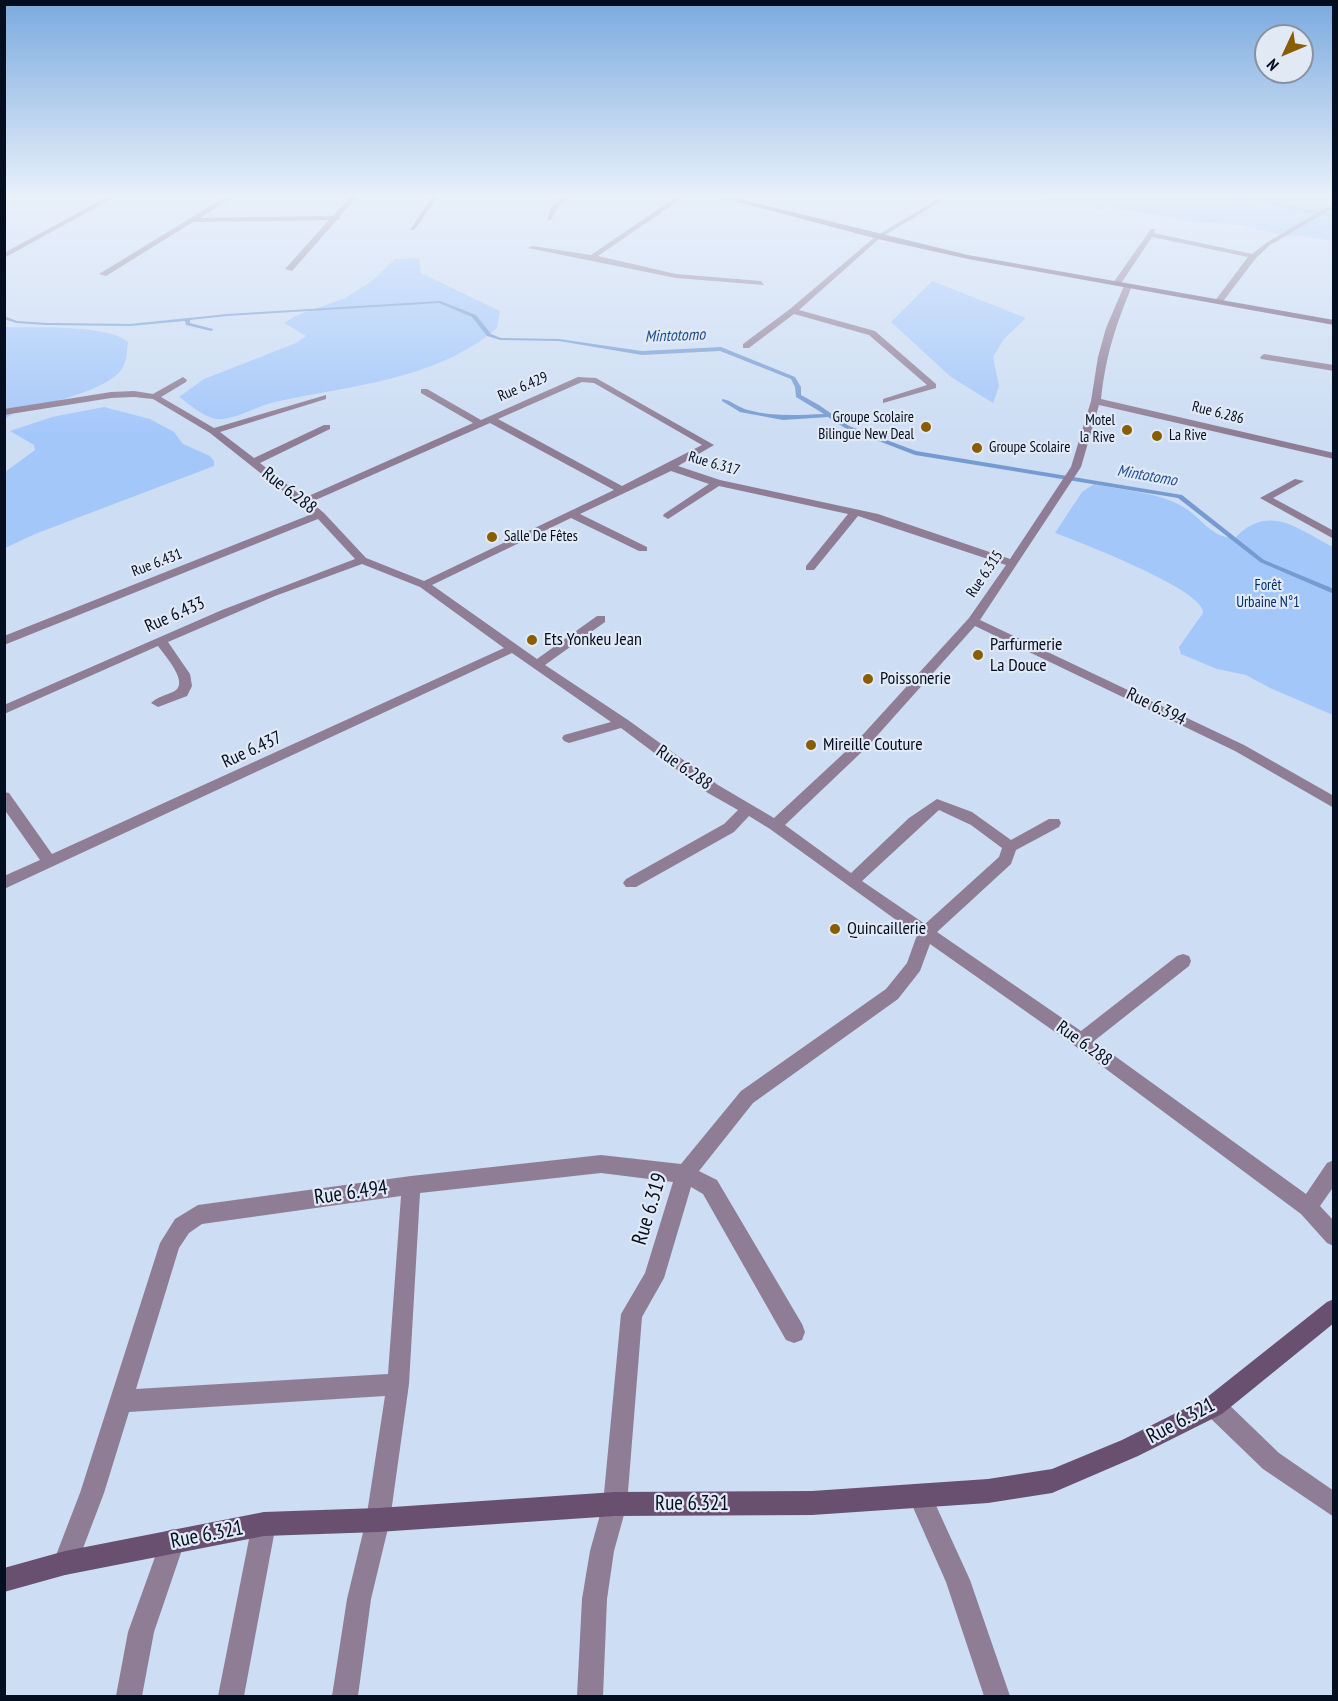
<!DOCTYPE html>
<meta charset="utf-8">
<style>
body{margin:0}
#map{position:relative;width:1338px;height:1701px;overflow:hidden;background:#cdddf4;font-family:"PT Sans Narrow",sans-serif}
canvas{display:block}
.frame{position:absolute;inset:0;border:6px solid #030e21;pointer-events:none}
.north{position:absolute;left:1254px;top:24px;width:60px;height:60px;box-sizing:border-box;background:#e1e9f5;border:2px solid #8891a0;border-radius:50%;rotate:226deg;font-size:16px;font-weight:700;line-height:24px;text-align:center;color:#030e21}
.north::after{content:'';display:block;margin:auto;width:21px;height:27px;background:#895d00;clip-path:polygon(50% 0,100% 100%,50% 72%,0 100%)}
</style>
<div id="map">
<canvas width="1338" height="1701"></canvas>
<div class="frame"></div>
<div class="north">N</div>
</div>
<script>
const ctx = document.querySelector('canvas').getContext('2d');
ctx.lineJoin = 'round';
function fill(path, color) {
  ctx.fillStyle = color;
  ctx.fill(path, 'evenodd');
}
function trace(path, color, width, dash) {
  ctx.strokeStyle = color;
  ctx.lineWidth = width;
  ctx.lineCap = dash ? 'butt' : 'round';
  ctx.setLineDash(dash || []);
  ctx.stroke(path);
}
function write(font, color, halo, rows, align = 'center') {
  ctx.font = font + ' "PT Sans Narrow",sans-serif';
  ctx.lineWidth = 4.5;
  ctx.setLineDash([]);
  ctx.textBaseline = 'middle';
  ctx.strokeStyle = halo;
  ctx.fillStyle = color;
  for (const [text, x, y, turn = 0] of rows) {
    ctx.save();
    ctx.translate(x, y);
    ctx.rotate((+turn || 0) * Math.PI / 180);
    ctx.textAlign = isNaN(turn) ? turn : align;
    if (halo) ctx.strokeText(text, 0, 0);
    ctx.fillText(text, 0, 0);
    ctx.restore();
  }
}
fill(new Path2D(`
 M 1032,197 L 1333,197 L 1333,241 L 1304,236 L 1287,236 L 1242,225 L 1195,222 L 1111,207 L 1102,209 Z
 M 419,258 L 421,273 L 500,311 L 497,328 C 435,381 351,385 275,402 C 258,406 240,417 223,419 C 207,421 191,405 179,397 L 204,379 L 296,343 L 306,336 L 284,323 L 295,316 L 345,298 L 372,281 L 395,259 Z
 M 932,281 L 1026,318 L 1004,339 L 993,357 L 999,386 L 993,403 L 951,377 L 891,322 Z
 M 5,327 C 32,328 109,324 128,342 C 127,349 127,359 124,365 C 115,390 40,405 15,412 L 5,419 Z
 M 104,407 L 150,419 L 174,432 L 183,444 L 210,456 L 214,461 L 214,466 L 35,534 L 5,548 L 5,472 L 35,450 L 34,445 L 10,431 L 52,417 Z
 M 1094,484 C 1121,490 1155,492 1180,505 C 1201,516 1210,538 1235,538 C 1269,502 1299,530 1333,547 L 1333,715 L 1270,688 L 1246,675 L 1217,669 L 1181,654 L 1179,647 L 1203,613 C 1207,591 1077,541 1055,533 L 1082,492 Z`), '#a4c7fa');
fill(new Path2D(`
 M 1235,197 L 1245,197 L 1334,215 L 1334,217 Z
 M 440,301 L 476,315 L 491,334 L 501,338 L 559,339 L 642,351 L 721,347 L 795,377 L 801,387 L 801,395 L 819,405 L 849,426 L 916,451 L 1182,495 L 1264,560 L 1334,589 L 1334,594 L 1260,562 L 1178,498 L 915,455 L 845,428 L 828,417 L 783,420 L 740,412 L 722,401 L 722,399 C 731,400 739,408 748,410 C 773,417 798,415 824,414 L 796,397 L 795,387 L 791,379 L 720,351 L 642,355 L 559,341 L 500,340 L 487,336 L 472,317 L 439,303 L 227,316 L 190,320 L 190,323 L 213,329 L 213,330 L 211,331 L 186,325 L 185,321 L 130,326 L 47,325 L 16,323 L 4,319 L 4,316 L 17,321 L 47,323 L 130,324 L 227,314 Z`), '#759bd1');
fill(new Path2D(`
 M 107,197 L 115,197 L 4,258 L 4,253 Z
 M 225,197 L 233,197 L 200,218 L 333,216 L 350,197 L 357,197 L 340,216 L 340,219 L 337,220 L 292,271 L 285,269 L 329,220 L 193,222 L 106,276 L 99,274 Z
 M 432,197 L 438,197 L 414,230 L 410,230 Z
 M 561,197 L 568,197 L 558,207 L 551,220 L 547,220 L 552,206 Z
 M 676,197 L 684,197 L 598,256 L 676,274 L 761,281 L 764,285 L 676,278 L 528,248 L 532,246 L 591,255 Z
 M 938,199 L 943,200 L 880,238 L 799,310 L 875,331 L 936,384 L 936,388 L 883,403 L 883,399 L 927,385 L 869,335 L 794,314 L 749,348 L 743,348 L 743,344 L 790,309 L 876,236 Z
 M 1334,203 L 1334,208 L 1270,245 L 1256,258 L 1221,304 L 1214,302 L 1248,257 L 1152,237 L 1120,285 L 1113,283 L 1151,229 L 1155,229 L 1154,233 L 1252,254 L 1266,243 Z
 M 1128,284 L 1132,286 C 1115,327 1106,355 1101,399 L 1334,453 L 1334,459 L 1099,405 L 1081,467 L 980,620 L 1244,745 L 1334,796 L 1334,808 L 1235,751 L 975,626 L 867,747 L 785,825 L 851,873 L 909,818 L 937,799 L 972,812 L 1011,840 L 1049,819 L 1059,819 L 1061,823 L 1059,827 L 1016,850 L 1011,864 L 937,932 L 1081,1031 L 1177,956 L 1183,954 L 1189,956 L 1191,961 L 1189,966 L 1094,1041 L 1306,1194 L 1327,1163 L 1334,1160 L 1334,1186 L 1320,1206 L 1334,1221 L 1334,1246 L 1327,1243 L 1301,1214 L 1075,1046 L 930,944 L 920,971 L 898,999 L 753,1103 L 699,1171 L 717,1180 L 802,1324 L 805,1332 L 802,1340 L 794,1343 L 786,1340 L 703,1194 L 691,1187 L 664,1278 L 642,1317 L 627,1504 L 614,1551 L 607,1599 L 603,1696 L 577,1696 L 582,1599 L 590,1551 L 603,1504 L 621,1314 L 645,1273 L 673,1182 L 601,1173 L 420,1193 L 409,1384 L 390,1520 L 371,1599 L 358,1696 L 332,1696 L 347,1599 L 366,1520 L 385,1396 L 129,1412 L 104,1493 L 74,1572 L 65,1575 L 56,1572 L 53,1563 L 80,1493 L 160,1243 L 175,1219 L 198,1205 L 411,1176 L 601,1155 L 681,1164 L 741,1091 L 886,989 L 907,963 L 917,935 L 770,829 L 749,816 L 734,832 L 636,887 L 626,887 L 623,883 L 626,879 L 724,824 L 738,810 L 708,793 L 621,728 L 569,743 L 564,741 L 562,738 L 564,735 L 611,722 L 512,653 L 4,889 L 4,876 L 40,860 L 4,809 L 4,792 L 9,793 L 52,854 L 504,648 L 420,587 L 362,564 L 275,596 L 168,642 L 190,674 L 192,686 L 187,696 L 158,707 L 151,703 C 157,697 166,695 173,692 C 191,684 165,656 158,646 L 4,714 L 4,705 L 222,610 L 355,559 L 318,519 L 4,645 L 4,636 L 312,514 L 210,433 L 153,399 L 134,397 L 111,398 L 4,415 L 4,409 L 111,392 L 134,391 L 153,394 L 183,377 L 187,380 L 186,382 L 161,397 L 214,428 L 326,395 L 326,399 L 220,432 L 254,458 L 324,425 L 330,425 L 330,429 L 260,463 L 304,498 L 473,423 L 421,393 L 421,389 L 427,389 L 481,420 L 578,377 L 596,378 L 714,445 L 678,466 L 720,480 L 878,514 L 1010,559 L 1071,467 L 1091,401 L 1098,357 L 1106,328 L 1124,286 ZM 582,382 L 594,383 L 702,445 L 622,486 L 498,419 ZM 490,423 L 614,490 L 424,581 L 366,558 L 324,513 L 311,502 ZM 671,471 L 709,484 L 664,514 L 663,516 L 668,519 L 719,486 L 848,514 L 806,566 L 806,570 L 814,570 L 858,516 L 1006,565 L 969,618 L 857,741 L 774,818 L 718,785 L 628,720 L 545,665 L 605,622 L 605,616 L 597,616 L 537,659 L 432,585 L 571,518 L 639,551 L 647,551 L 647,547 L 580,514 ZM 939,810 L 971,825 L 1002,848 L 999,857 L 925,924 L 862,881 ZM 401,1196 L 388,1374 L 136,1389 L 179,1248 L 189,1233 L 202,1224 Z
 M 1264,354 L 1334,365 L 1334,371 L 1261,359 L 1260,357 Z
 M 1295,479 L 1304,481 L 1273,498 L 1334,531 L 1334,539 L 1260,498 Z
 M 1214,1395 L 1222,1398 L 1279,1453 L 1334,1491 L 1334,1517 L 1263,1469 L 1206,1414 L 1203,1406 L 1206,1398 Z
 M 920,1484 L 928,1488 L 970,1580 L 1010,1696 L 984,1696 L 946,1582 L 908,1496 L 912,1488 Z
 M 264,1512 L 272,1516 L 276,1524 L 244,1696 L 218,1696 L 252,1524 L 256,1516 Z
 M 173,1529 L 182,1532 L 185,1541 L 154,1632 L 142,1696 L 116,1696 L 128,1632 L 164,1532 Z`), '#8e7d94');
fill(new Path2D(`
 M 719,197 L 731,197 L 968,255 L 1334,320 L 1334,325 L 968,259 L 878,239 Z
 M 1334,1299 L 1334,1323 L 1222,1414 L 1138,1456 L 1052,1493 L 988,1503 L 812,1515 L 615,1516 L 378,1532 L 264,1536 L 65,1575 L 4,1592 L 4,1568 L 65,1551 L 264,1512 L 378,1508 L 615,1492 L 812,1491 L 988,1479 L 1052,1469 L 1122,1440 L 1206,1398 L 1327,1302 Z`), '#695071');
const sky = ctx.createLinearGradient(0, 0, 0, 435);
sky.addColorStop(0, '#7aaadf');
sky.addColorStop(0.45, '#e8f0fa');
sky.addColorStop(1, '#e8f0fa00');
ctx.fillStyle = sky;
ctx.fillRect(0, 0, 1338, 435);
for (const [x, y, r, color] of [
 [926,427,6,"#895d00"],
 [1127,430,6,"#895d00"],
 [1157,436,6,"#895d00"],
 [977,448,6,"#895d00"],
 [492,537,6,"#895d00"],
 [532,640,6,"#895d00"],
 [978,655,6,"#895d00"],
 [868,679,6,"#895d00"],
 [811,745,6,"#895d00"],
 [835,929,6,"#895d00"]
]) {
  const dot = new Path2D();
  dot.arc(x, y, r, 0, 2 * Math.PI);
  ctx.fillStyle = color;
  ctx.fill(dot);
  trace(dot, '#e1e9f5', 2);
}
write('15px', '#030e21', '#e1e9f5', [
 ["Rue 6.429",523,387,-23],
 ["Rue 6.286",1218,413,14],
 ["Rue 6.317",714,464,16],
 ["Rue 6.431",157,563,-21],
 ["Rue 6.315",985,574,-56]
]);
write('15px', '#030e21', '#e1e9f5', [
 ["Groupe Scolaire",914,418,"right"],
 ["Bilingue New Deal",914,435,"right"],
 ["Motel",1115,421,"right"],
 ["la Rive",1115,438,"right"],
 ["La Rive",1169,436],
 ["Groupe Scolaire",989,448],
 ["Salle De Fêtes",504,537]
], 'left');
write('15px', '#003070', '#e1e9f5', [
 ["Forêt",1268,586],
 ["Urbaine N°1",1268,603]
]);
write('italic 16px', '#1f4f91', '#e1e9f5', [
 ["Mintotomo",675,336,-2],
 ["Mintotomo",1147,476,10]
]);
write('18px', '#030e21', '#e1e9f5', [
 ["Rue 6.288",289,491,38],
 ["Rue 6.433",175,615,-24],
 ["Rue 6.394",1156,707,26],
 ["Rue 6.437",252,750,-25],
 ["Rue 6.288",684,768,35],
 ["Rue 6.288",1084,1044,36]
]);
write('18px', '#030e21', '#e1e9f5', [
 ["Ets Yonkeu Jean",544,640],
 ["Parfurmerie",990,645],
 ["La Douce",990,666],
 ["Poissonerie",880,679],
 ["Mireille Couture",823,745],
 ["Quincaillerie",847,929]
], 'left');
write('21px', '#030e21', '#e1e9f5', [
 ["Rue 6.494",351,1193,-8],
 ["Rue 6.319",650,1209,-73],
 ["Rue 6.321",1181,1421,-28],
 ["Rue 6.321",692,1504],
 ["Rue 6.321",207,1535,-11]
]);
</script>
